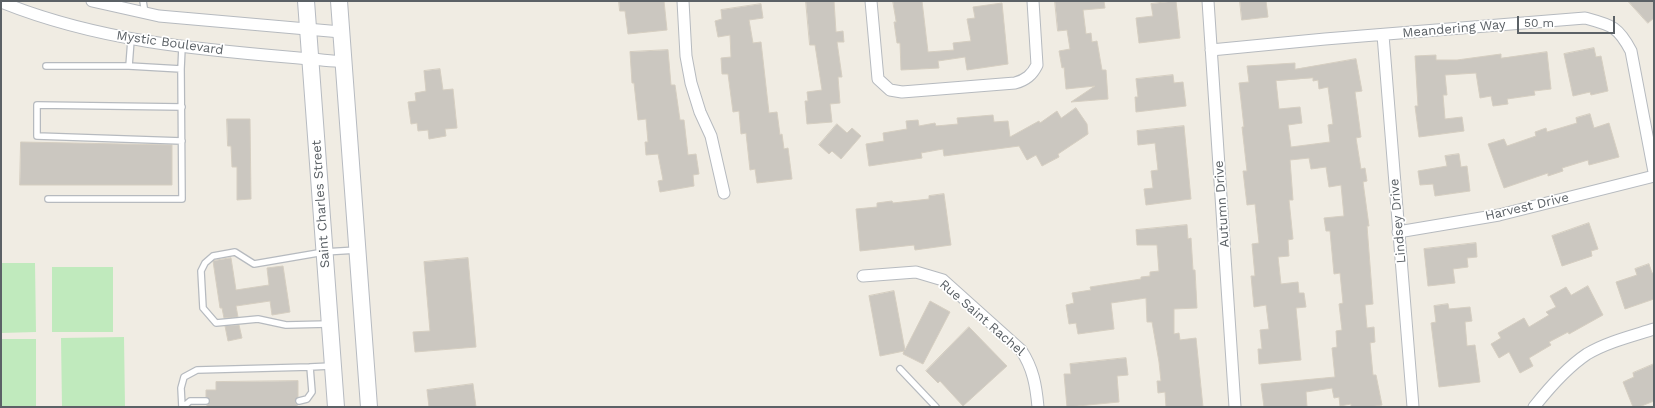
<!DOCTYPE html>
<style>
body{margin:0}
#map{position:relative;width:1655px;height:408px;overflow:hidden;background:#f0ece3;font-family:"Work Sans",sans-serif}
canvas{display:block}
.frame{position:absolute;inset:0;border:2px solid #5b6166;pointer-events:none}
.scale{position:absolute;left:1517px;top:16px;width:98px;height:18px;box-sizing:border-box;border:2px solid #5b6166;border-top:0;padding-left:5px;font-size:12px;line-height:14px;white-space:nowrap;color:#5b6166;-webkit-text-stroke:3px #fff;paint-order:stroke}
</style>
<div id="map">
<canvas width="1655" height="408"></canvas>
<div class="frame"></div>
<div class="scale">50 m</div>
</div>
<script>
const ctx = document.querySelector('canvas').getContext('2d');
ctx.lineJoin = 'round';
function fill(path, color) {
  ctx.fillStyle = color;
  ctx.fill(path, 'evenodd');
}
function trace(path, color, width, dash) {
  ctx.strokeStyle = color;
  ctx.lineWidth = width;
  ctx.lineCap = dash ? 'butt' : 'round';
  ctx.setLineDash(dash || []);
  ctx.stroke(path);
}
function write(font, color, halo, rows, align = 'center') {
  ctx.font = font + ' "Work Sans",sans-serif';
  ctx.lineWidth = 3.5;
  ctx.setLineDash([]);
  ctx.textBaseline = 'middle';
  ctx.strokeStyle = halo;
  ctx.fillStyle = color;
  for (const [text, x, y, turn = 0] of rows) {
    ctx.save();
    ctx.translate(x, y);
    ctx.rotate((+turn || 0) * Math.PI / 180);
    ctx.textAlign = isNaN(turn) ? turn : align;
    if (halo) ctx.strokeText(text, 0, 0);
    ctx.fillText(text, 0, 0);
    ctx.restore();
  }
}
fill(new Path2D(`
 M 1,263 L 35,263 L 36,332 L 1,333 Z
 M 52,267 L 113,267 L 113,332 L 52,332 Z
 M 124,337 L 125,407 L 62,407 L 61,338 Z
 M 1,339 L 36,339 L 36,407 L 1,407 Z`), '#c0eabd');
const building = new Path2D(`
 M 619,1 L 664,1 L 667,30 L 628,34 L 625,11 L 620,11 Z
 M 806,1 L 834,1 L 836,32 L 843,31 L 844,42 L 837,42 L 842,77 L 838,77 L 840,103 L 830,104 L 832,122 L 807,124 L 805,101 L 808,101 L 807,92 L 822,90 L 815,45 L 810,45 Z
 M 893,1 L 922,1 L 928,52 L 954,50 L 953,43 L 971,41 L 967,19 L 975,18 L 973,7 L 1002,3 L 1008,64 L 967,70 L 965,57 L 938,61 L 939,68 L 901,70 L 900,43 L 897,43 L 894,22 L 896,22 Z
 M 1055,1 L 1104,1 L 1105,8 L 1083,10 L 1086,34 L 1091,33 L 1092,42 L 1097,41 L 1102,70 L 1106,70 L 1108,99 L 1071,102 L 1095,86 L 1066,89 L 1064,67 L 1062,68 L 1059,51 L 1070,49 L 1067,30 L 1058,31 Z
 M 1176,1 L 1180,38 L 1139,43 L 1136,18 L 1153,16 L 1151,4 Z
 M 1240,1 L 1266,1 L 1268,17 L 1242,20 Z
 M 1628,1 L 1654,1 L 1654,18 L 1648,23 Z
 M 761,4 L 763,18 L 749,20 L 753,43 L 761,42 L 769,113 L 777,112 L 780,135 L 782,134 L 784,149 L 788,148 L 792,179 L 757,183 L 755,169 L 750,170 L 746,133 L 741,134 L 739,111 L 733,112 L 728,74 L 722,74 L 721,58 L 731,57 L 730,35 L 718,37 L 715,21 L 722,19 L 721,10 Z
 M 1594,48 L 1596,57 L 1601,56 L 1608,91 L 1591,95 L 1590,92 L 1573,96 L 1564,54 Z
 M 668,50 L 671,85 L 675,85 L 680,120 L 684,120 L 688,155 L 696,154 L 699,174 L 693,175 L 694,186 L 660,192 L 658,181 L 663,180 L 658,154 L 646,155 L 645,142 L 648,142 L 646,119 L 638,120 L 634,83 L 632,83 L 630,52 Z
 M 1547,52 L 1551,89 L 1534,91 L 1535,95 L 1507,99 L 1508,104 L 1493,106 L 1491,96 L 1480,98 L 1476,73 L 1445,75 L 1447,95 L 1443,95 L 1445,119 L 1462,117 L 1464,131 L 1419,137 L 1415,106 L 1418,106 L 1415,56 L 1436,55 L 1436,60 L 1457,60 L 1501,54 L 1501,58 Z
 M 1356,59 L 1362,91 L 1355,92 L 1361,137 L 1356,138 L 1361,169 L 1365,168 L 1367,181 L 1363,182 L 1369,226 L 1367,226 L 1373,304 L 1365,305 L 1367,328 L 1374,327 L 1375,342 L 1370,343 L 1373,375 L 1376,375 L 1382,405 L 1369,407 L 1351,407 L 1351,404 L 1340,406 L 1339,397 L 1334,398 L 1332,388 L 1306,392 L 1307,407 L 1264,407 L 1261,384 L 1335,377 L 1332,348 L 1337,347 L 1336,331 L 1342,330 L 1339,304 L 1343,303 L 1340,273 L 1334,274 L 1330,231 L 1326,231 L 1324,218 L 1344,216 L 1341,185 L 1329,187 L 1326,167 L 1311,169 L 1309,158 L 1290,160 L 1293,200 L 1289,200 L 1293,239 L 1288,240 L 1289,256 L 1278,257 L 1281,284 L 1298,282 L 1299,293 L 1304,293 L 1306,307 L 1296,308 L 1301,360 L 1259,364 L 1258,349 L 1262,349 L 1260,330 L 1269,329 L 1266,305 L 1254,307 L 1251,276 L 1255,276 L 1252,244 L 1259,243 L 1255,204 L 1247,205 L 1243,171 L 1247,171 L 1242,127 L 1244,127 L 1239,83 L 1249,82 L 1247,66 L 1295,63 L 1295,69 ZM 1313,78 L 1313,81 L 1318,80 L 1319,89 L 1328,87 L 1333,124 L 1328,125 L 1330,142 L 1291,147 L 1288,125 L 1302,123 L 1300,107 L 1279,109 L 1276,81 Z
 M 440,69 L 443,90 L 453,89 L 457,128 L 445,129 L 446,136 L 429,139 L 428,130 L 418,131 L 417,123 L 411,124 L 408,102 L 416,101 L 415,93 L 426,91 L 424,71 Z
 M 1173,75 L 1174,83 L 1183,82 L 1186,106 L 1136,112 L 1135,97 L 1138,97 L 1136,79 Z
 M 1076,108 L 1087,124 L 1088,134 L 1058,154 L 1059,157 L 1042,166 L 1036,155 L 1027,160 L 1019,146 L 944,156 L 943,149 L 921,153 L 922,158 L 869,166 L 866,144 L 884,141 L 883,133 L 907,129 L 906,121 L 918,120 L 919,126 L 935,123 L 936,126 L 958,124 L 957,118 L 993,115 L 994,122 L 1008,121 L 1010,137 L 1039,121 L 1040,123 L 1057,111 L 1061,118 Z
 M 1590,114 L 1594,128 L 1609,123 L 1619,157 L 1589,165 L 1588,160 L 1562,168 L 1563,171 L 1548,176 L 1548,173 L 1504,188 L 1488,144 L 1504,139 L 1507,146 L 1536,136 L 1535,132 L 1546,128 L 1547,132 L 1577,123 L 1576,118 Z
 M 227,119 L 250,119 L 251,199 L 237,200 L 237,167 L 232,167 L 231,146 L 228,146 Z
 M 837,124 L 847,133 L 852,128 L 861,136 L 841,159 L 832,151 L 829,154 L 819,145 Z
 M 1184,126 L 1191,199 L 1146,205 L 1144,189 L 1153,188 L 1151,171 L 1158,170 L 1155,143 L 1138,145 L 1137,131 Z
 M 21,142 L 172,145 L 172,185 L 20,185 Z
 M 1459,154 L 1461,167 L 1467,166 L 1470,191 L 1435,196 L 1433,184 L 1420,185 L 1418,171 L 1447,166 L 1445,156 Z
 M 944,194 L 951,245 L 915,250 L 914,245 L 860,251 L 856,209 L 877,207 L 877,203 L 892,201 L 893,203 L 929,199 L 929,196 Z
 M 1589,223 L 1598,249 L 1591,251 L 1592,256 L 1562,266 L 1552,236 Z
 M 1187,225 L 1188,239 L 1191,238 L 1193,270 L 1195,270 L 1197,308 L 1174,309 L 1174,334 L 1179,333 L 1180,340 L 1196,338 L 1203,407 L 1166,407 L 1165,392 L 1158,393 L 1157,381 L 1161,381 L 1159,362 L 1152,322 L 1147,322 L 1146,298 L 1111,303 L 1114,329 L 1078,334 L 1076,323 L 1069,324 L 1066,305 L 1074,303 L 1072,293 L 1091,290 L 1090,287 L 1141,279 L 1141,277 L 1150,276 L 1150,272 L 1159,271 L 1157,245 L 1137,245 L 1136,230 Z
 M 1476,243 L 1477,257 L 1467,258 L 1468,267 L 1453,269 L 1455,283 L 1428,286 L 1424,249 Z
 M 231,258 L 236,290 L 269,285 L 267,268 L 283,266 L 290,312 L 272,315 L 270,301 L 236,306 L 238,317 L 224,318 L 222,308 L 220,308 L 213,261 Z
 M 468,258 L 476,347 L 415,352 L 413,332 L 430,331 L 424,262 Z
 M 1649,264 L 1652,273 L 1654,273 L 1654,299 L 1625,309 L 1616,282 L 1637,275 L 1635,269 Z
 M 1588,286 L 1603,315 L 1569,334 L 1568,332 L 1549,342 L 1551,345 L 1529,358 L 1533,366 L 1520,373 L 1509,352 L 1499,358 L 1491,344 L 1501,338 L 1498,333 L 1524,318 L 1529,327 L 1549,315 L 1546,312 L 1556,307 L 1550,296 L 1566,287 L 1571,295 Z
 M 894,291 L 905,350 L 930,301 L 950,312 L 923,364 L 903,354 L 904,351 L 880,356 L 869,296 Z
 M 1448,304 L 1449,309 L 1470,307 L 1472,321 L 1465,322 L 1467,346 L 1475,345 L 1480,382 L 1439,387 L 1431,323 L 1436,322 L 1434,306 Z
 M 239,325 L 242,338 L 228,341 L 225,326 Z
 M 969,327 L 1007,366 L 963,406 L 940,381 L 938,383 L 926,371 Z
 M 1126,358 L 1128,375 L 1117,376 L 1119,402 L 1067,407 L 1064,374 L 1071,374 L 1070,364 Z
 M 1654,364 L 1654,401 L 1639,407 L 1633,407 L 1623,382 L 1634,377 L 1633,373 Z
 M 298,381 L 298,397 L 295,402 L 298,407 L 206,407 L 210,401 L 206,397 L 206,390 L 216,390 L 216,382 Z
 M 473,384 L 476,407 L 429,407 L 427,390 Z`);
fill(building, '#cbc7c0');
trace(building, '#d5cec1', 1);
const lane = new Path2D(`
 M 143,1 L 145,13
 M 46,66 L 129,66 L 131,40
 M 129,66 L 181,69 L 182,47
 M 182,141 L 37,136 L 37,105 L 182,107
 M 48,199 L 182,199 L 181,69
 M 329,324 L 286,325 L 258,319 L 216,323 L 203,308 L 201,271 L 205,263 L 213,256 L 235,252 L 254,264 L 324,252 L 357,250
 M 900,369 L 936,407
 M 299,401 L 307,399 L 312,392 L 310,367 L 331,366
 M 182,407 L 181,388 L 184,377 L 197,370 L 310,367
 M 183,407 L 190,401 L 206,401`);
const street = new Path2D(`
 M 92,1 L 159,16 L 341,32
 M 683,1 L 686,56 L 691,83 L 700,112 L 711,136 L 724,193
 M 871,1 L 878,79 L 890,90 L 902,92 L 1015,83 C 1026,80 1032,75 1037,65 L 1033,1
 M 1208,1 L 1235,407
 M 1,2 C 113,47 225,51 344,62
 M 1383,35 L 1413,407
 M 1211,50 L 1325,39 L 1585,18 C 1611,25 1618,26 1631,51 L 1654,172
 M 1398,232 L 1499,215 L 1654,176
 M 863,276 L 916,272 L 943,280 L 1021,350 C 1033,368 1036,385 1038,407
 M 1534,407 C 1549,388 1566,368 1587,354 C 1607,342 1632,336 1654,329`);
const secondary = new Path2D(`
 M 306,1 L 336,407
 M 339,1 L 369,407`);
trace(lane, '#b6babf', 8);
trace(street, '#b6babf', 13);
trace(secondary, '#b7bbc1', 18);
trace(lane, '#fff', 5.5);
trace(street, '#fff', 11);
trace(secondary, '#fff', 16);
write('13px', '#5b6166', '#fff', [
 ["Meandering Way",1454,29,-5],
 ["Mystic Boulevard",170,43,8],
 ["Saint Charles Street",321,204,-94],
 ["Autumn Drive",1222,204,-94],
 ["Harvest Drive",1527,207,-13],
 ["Lindsey Drive",1398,221,-95],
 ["Rue Saint Rachel",982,318,41]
]);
</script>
